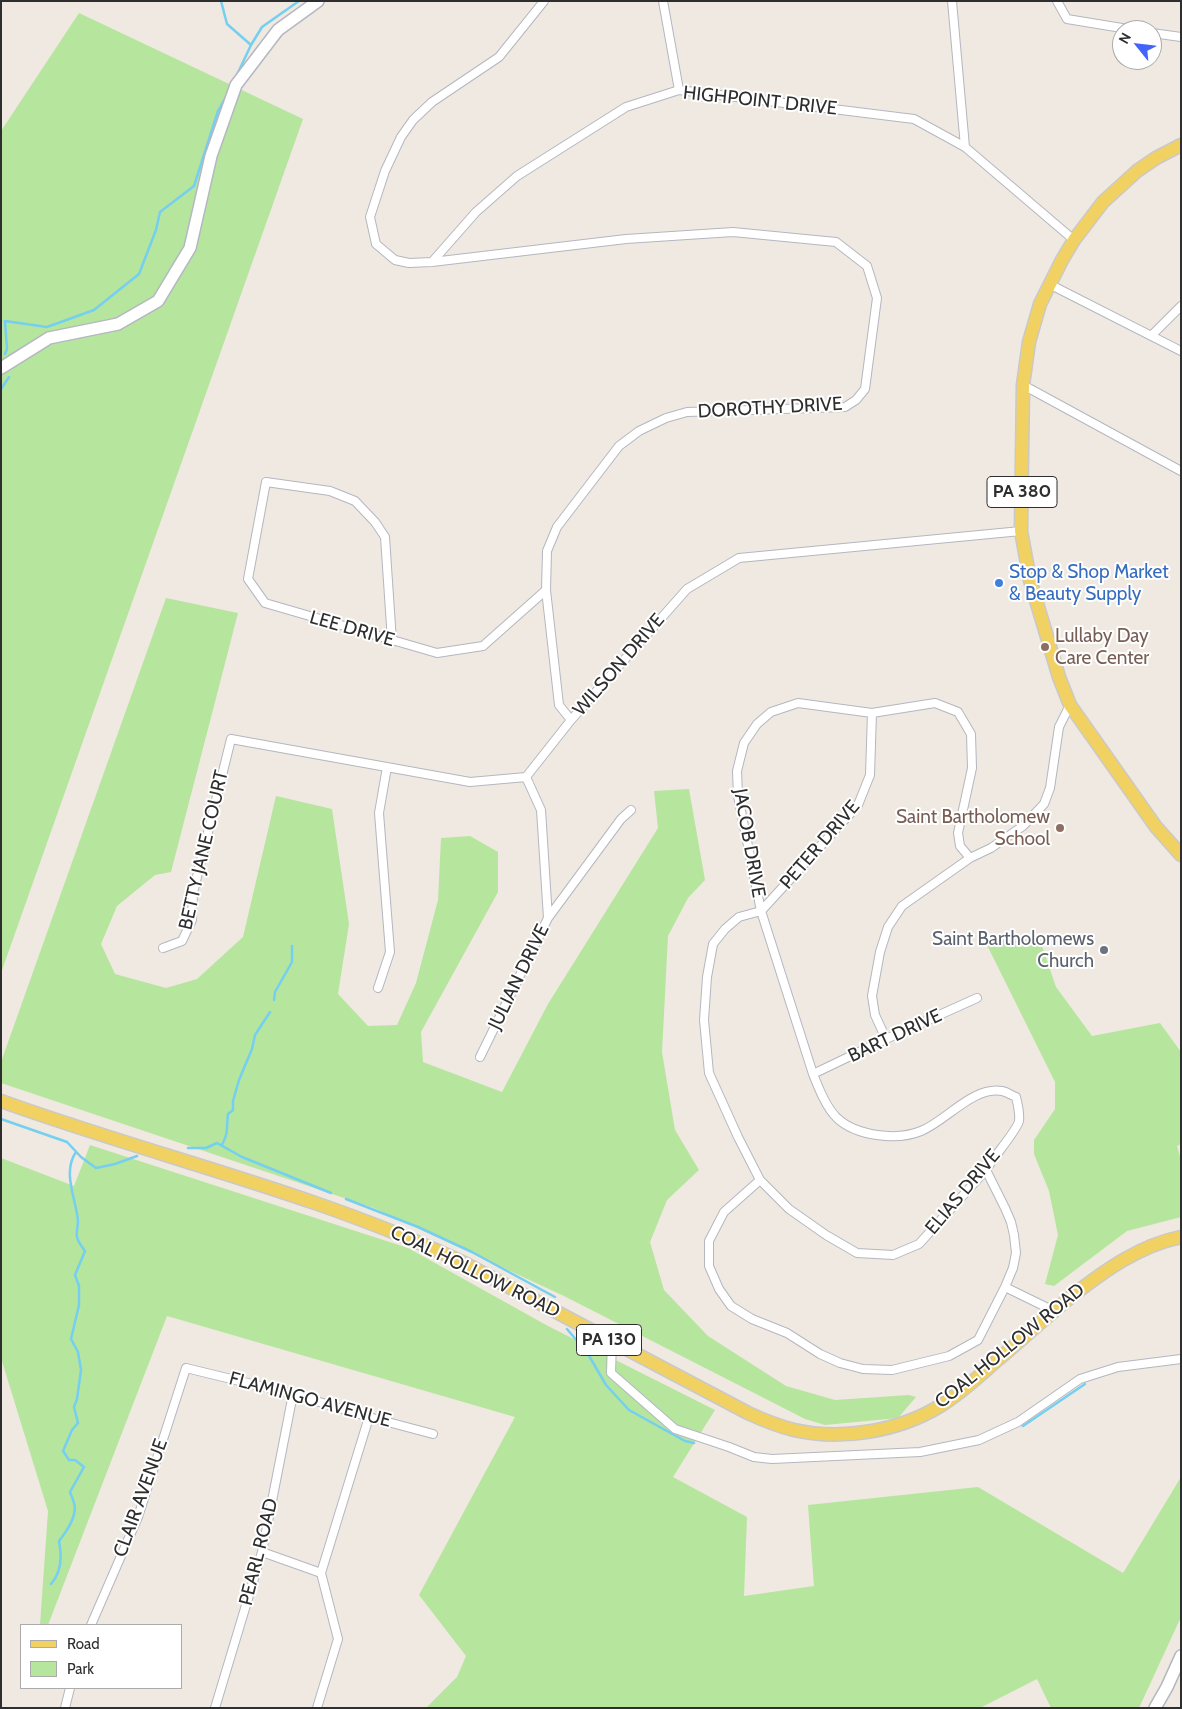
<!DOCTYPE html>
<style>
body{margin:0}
#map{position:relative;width:1182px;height:1709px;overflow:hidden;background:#efe9e1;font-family:Cabin,sans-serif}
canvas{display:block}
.frame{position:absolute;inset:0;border:2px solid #2e2e2e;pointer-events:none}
.legend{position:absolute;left:20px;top:1624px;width:162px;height:65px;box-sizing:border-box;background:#fff;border:1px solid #ababab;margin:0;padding:6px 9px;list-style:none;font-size:15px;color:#2e2e2e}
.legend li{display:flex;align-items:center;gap:10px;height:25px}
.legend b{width:25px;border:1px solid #ababab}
.north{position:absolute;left:1112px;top:20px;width:50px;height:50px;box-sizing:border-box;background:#fff;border:1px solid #ababab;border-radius:50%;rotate:299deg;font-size:14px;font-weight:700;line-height:20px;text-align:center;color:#2e2e2e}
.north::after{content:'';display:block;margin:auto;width:18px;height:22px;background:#4264fb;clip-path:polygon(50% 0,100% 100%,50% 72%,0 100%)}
</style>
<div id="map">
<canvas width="1182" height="1709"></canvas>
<div class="frame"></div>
<ul class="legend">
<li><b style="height:6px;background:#f2d163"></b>Road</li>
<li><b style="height:14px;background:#b6e59e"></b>Park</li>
</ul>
<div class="north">N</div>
</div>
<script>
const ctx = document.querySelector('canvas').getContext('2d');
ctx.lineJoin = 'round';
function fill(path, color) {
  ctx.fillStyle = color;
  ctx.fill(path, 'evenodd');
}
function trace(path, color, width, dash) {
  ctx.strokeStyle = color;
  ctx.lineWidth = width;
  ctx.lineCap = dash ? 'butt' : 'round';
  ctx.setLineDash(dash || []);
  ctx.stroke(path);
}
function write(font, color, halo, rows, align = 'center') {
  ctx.font = font + ' Cabin,sans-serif';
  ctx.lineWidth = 4;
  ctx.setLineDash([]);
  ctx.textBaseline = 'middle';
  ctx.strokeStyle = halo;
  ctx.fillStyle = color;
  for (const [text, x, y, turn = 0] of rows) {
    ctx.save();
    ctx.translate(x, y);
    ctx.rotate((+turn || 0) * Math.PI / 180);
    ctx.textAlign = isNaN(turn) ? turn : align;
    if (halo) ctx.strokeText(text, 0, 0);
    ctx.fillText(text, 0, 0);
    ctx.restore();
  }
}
fill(new Path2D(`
 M 79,13 L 303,119 L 1,973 L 1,131 Z
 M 166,598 L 238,613 L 171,872 L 155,875 L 117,906 L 101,944 L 115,974 L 166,988 L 197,979 L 243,937 L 276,796 L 332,809 L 349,924 L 338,994 L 368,1026 L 397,1025 L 416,983 L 438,900 L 441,838 L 470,836 L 498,852 L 498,892 L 421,1032 L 423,1062 L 502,1092 L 548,1004 L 658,828 L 654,791 L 689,789 L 705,880 L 688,898 L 668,936 L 662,1052 L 675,1130 L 699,1170 L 667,1200 L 650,1242 L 664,1290 L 708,1336 L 786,1386 L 835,1400 L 909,1395 L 916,1397 L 898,1418 L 825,1425 L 805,1419 L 564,1296 L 374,1208 L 1,1083 L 1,1062 Z
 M 984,939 L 1040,940 L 1056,987 L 1092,1036 L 1160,1023 L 1181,1052 L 1181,1144 L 1177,1146 L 1181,1160 L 1181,1217 L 1127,1231 L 1054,1286 L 1045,1284 L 1058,1235 L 1049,1191 L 1034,1154 L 1034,1140 L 1055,1109 L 1055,1082 Z
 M 90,1145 L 408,1248 L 548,1326 L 715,1410 L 673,1477 L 747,1517 L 744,1596 L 814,1586 L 808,1505 L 978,1487 L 1123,1573 L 1181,1477 L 1181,1617 L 1139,1708 L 1051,1708 L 1037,1679 L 980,1708 L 426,1708 L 457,1677 L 466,1656 L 419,1595 L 515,1417 L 167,1316 L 48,1625 L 40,1625 L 48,1511 L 1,1358 L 1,1158 L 74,1186 Z`), '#b6e59e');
trace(new Path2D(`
 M 221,1 L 227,24 L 251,45
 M 236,77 L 251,45 L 262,27 L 299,1
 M 5,354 L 7,349 L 5,321 L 47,327 L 94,310 L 139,274 L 156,230 L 160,212 L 194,186 L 218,111 L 227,95
 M 1,389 L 9,377
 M 274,1000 L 275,992 L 292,962 L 292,946
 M 1,1119 L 67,1142 L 81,1157 L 96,1168 L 115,1164 L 137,1156
 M 222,1145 C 229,1131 226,1129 228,1114 L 233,1110 L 233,1101 L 239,1080 L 252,1049 L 255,1035 L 270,1012
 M 188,1148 L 206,1148 L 217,1143 L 242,1157 L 331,1193
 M 346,1199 L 418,1227 L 472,1252 L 555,1297
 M 567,1329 L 588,1354 L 606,1385 L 629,1410 L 685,1441 L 694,1443
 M 1023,1426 L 1085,1384
 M 51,1584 C 61,1573 62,1556 59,1541 C 66,1532 78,1516 74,1503 C 73,1499 71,1495 70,1492 L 84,1467 L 75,1460 L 69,1460 L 63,1451 L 72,1430 L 78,1423 L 74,1407 L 77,1399 L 81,1370 L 78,1352 L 71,1339 L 79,1305 L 79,1286 L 75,1275 L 85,1251 C 82,1247 78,1242 77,1237 C 76,1232 78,1226 78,1221 C 76,1199 62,1172 76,1152`), '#75cff0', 2.5);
const street = new Path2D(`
 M 544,1 L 499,57 L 432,102 L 413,120 L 401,137 L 385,171 L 370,217 L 376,244 L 395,260 L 409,263 L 432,262 L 626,239 L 733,232 L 836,242 L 867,266 L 877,298 L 865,389 L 856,400 L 845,407 L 687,412 L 666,418 L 639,431 L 619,446 L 557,527 L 547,551 L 546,590 L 559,705 L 571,720
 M 663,1 L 679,90
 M 952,1 L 965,147
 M 1057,1 L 1067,19 L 1134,30
 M 1152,33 L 1181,37
 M 432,262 L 476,212 L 517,176 L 626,107 L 679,90 L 914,119 L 965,147 L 1074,240
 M 1049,284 L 1181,351
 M 1152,335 L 1181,306
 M 1023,385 L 1181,471
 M 392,641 L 385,537 L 375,522 L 355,501 L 330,491 L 266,482 L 248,579 L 265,603 L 437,653 L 483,646 L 546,590
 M 761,911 L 739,917 L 725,929 L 713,944 L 707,977 L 704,1020 L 709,1073 L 738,1137 L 760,1180 L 789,1209 L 826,1235 L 857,1253 L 893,1255 L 919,1244 L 986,1170 C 992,1159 1018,1129 1019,1121 C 1020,1113 1018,1105 1016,1097 C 1011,1095 1007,1092 1002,1091 C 973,1086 946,1121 921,1131 C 897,1141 856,1136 837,1118 C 826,1107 819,1089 813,1074 L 761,911 L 738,796 L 737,771 L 744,743 L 757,724 L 771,712 L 798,703 L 872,713 L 935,703 L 958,712 L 971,734 L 972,768 L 958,833 L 960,846 L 970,858
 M 761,911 L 858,805 L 870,775 L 872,713
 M 548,918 L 621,819 L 631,810
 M 163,948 L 182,941 L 192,920 L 193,893 L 231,739 L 470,782 L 526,777 L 571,720 L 687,589 L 739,558 L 1021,531
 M 378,988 L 390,952 L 379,813 L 387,767
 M 886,1039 L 875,1015 L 872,996 L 880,952 L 888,927 L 902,906 L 970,858 L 991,848 L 1023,826 L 1044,804 L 1050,788 L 1059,727 L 1070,705
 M 480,1057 L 548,918 L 541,810 L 526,777
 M 813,1074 L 886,1039 L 977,998
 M 760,1180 L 724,1212 L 709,1241 L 709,1266 L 719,1289 L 731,1306 L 752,1319 L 787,1333 L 820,1354 L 840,1363 L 863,1369 L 892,1370 L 949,1356 L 978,1340 L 1005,1287 L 1013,1268 L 1016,1253 L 1014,1235 L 1011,1222 L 1005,1208 L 986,1170
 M 1005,1287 L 1054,1311
 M 612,1341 L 611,1373 L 675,1429 L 729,1447 L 754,1457 L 772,1459 L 920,1452 L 979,1440 L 1018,1422 L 1080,1379 L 1118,1367 L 1181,1359
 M 262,1552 L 321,1573
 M 321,1573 L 369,1417
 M 91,1625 L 138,1517 L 186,1368 L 293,1394 L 369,1417 L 433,1434
 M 65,1708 L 70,1688
 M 215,1708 L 262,1552 L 293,1394
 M 317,1708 L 338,1639 L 321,1573`);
const secondary = new Path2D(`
 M 1,368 L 49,338 L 118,324 L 158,301 L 190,248 L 211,156 L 236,85 L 278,30 L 318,1
 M 1155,1708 L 1167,1687 L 1181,1656`);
const primary = new Path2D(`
 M 1181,145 L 1156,158 L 1137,171 L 1103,202 L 1074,240 L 1062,260 L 1040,304 L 1029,342 L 1023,385 L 1021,531 L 1030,580 L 1059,677 L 1070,705 L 1156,827 L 1181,855
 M 1,1101 C 153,1156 313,1192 460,1261 L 748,1413 C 763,1420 778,1426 794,1430 C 842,1441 899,1431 940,1406 C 960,1394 977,1378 994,1363 C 1020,1341 1045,1318 1072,1296 C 1104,1271 1140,1245 1181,1237`);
trace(street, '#b4b7c1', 10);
trace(secondary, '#b4b7c1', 14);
trace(primary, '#c9c9c9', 15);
trace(street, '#fff', 8);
trace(secondary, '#fff', 11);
trace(primary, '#f2d163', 12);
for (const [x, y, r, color] of [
 [999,583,5,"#3f7fe0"],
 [1045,647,5,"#8d6e63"],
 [1060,828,5,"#8d6e63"],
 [1104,950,5,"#6b7280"]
]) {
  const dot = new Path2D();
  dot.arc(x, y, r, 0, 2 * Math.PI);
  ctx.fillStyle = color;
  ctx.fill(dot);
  trace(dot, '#fff', 2);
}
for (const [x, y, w] of [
 [1022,492,70],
 [609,1340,65]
]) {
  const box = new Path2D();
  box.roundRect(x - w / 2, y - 15.5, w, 31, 4);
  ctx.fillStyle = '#fff';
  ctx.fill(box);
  trace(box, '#2e2e2e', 1);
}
write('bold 18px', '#2e2e2e', null, [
 ["PA 380",1022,492],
 ["PA 130",609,1340]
]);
write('19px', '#2e2e2e', '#fff', [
 ["HIGHPOINT DRIVE",760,101,6],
 ["DOROTHY DRIVE",770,408,-3],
 ["LEE DRIVE",352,629,16],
 ["WILSON DRIVE",619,665,-49],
 ["JACOB DRIVE",749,843,80],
 ["PETER DRIVE",820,845,-49],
 ["BETTY JANE COURT",204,850,-77],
 ["JULIAN DRIVE",519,977,-64],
 ["BART DRIVE",895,1036,-25],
 ["ELIAS DRIVE",963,1192,-50],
 ["COAL HOLLOW ROAD",475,1272,26],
 ["COAL HOLLOW ROAD",1010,1346,-39],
 ["FLAMINGO AVENUE",310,1400,15],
 ["CLAIR AVENUE",141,1498,-70],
 ["PEARL ROAD",259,1552,-76]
]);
write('19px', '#366cbe', '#fff', [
 ["Stop & Shop Market",1009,572],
 ["& Beauty Supply",1009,594]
], 'left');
write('19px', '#785e54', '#fff', [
 ["Lullaby Day",1055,636],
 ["Care Center",1055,658],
 ["Saint Bartholomew",1050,817,"right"],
 ["School",1050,839,"right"]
], 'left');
write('19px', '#5b616d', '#fff', [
 ["Saint Bartholomews",1094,939],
 ["Church",1094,961]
], 'right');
</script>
